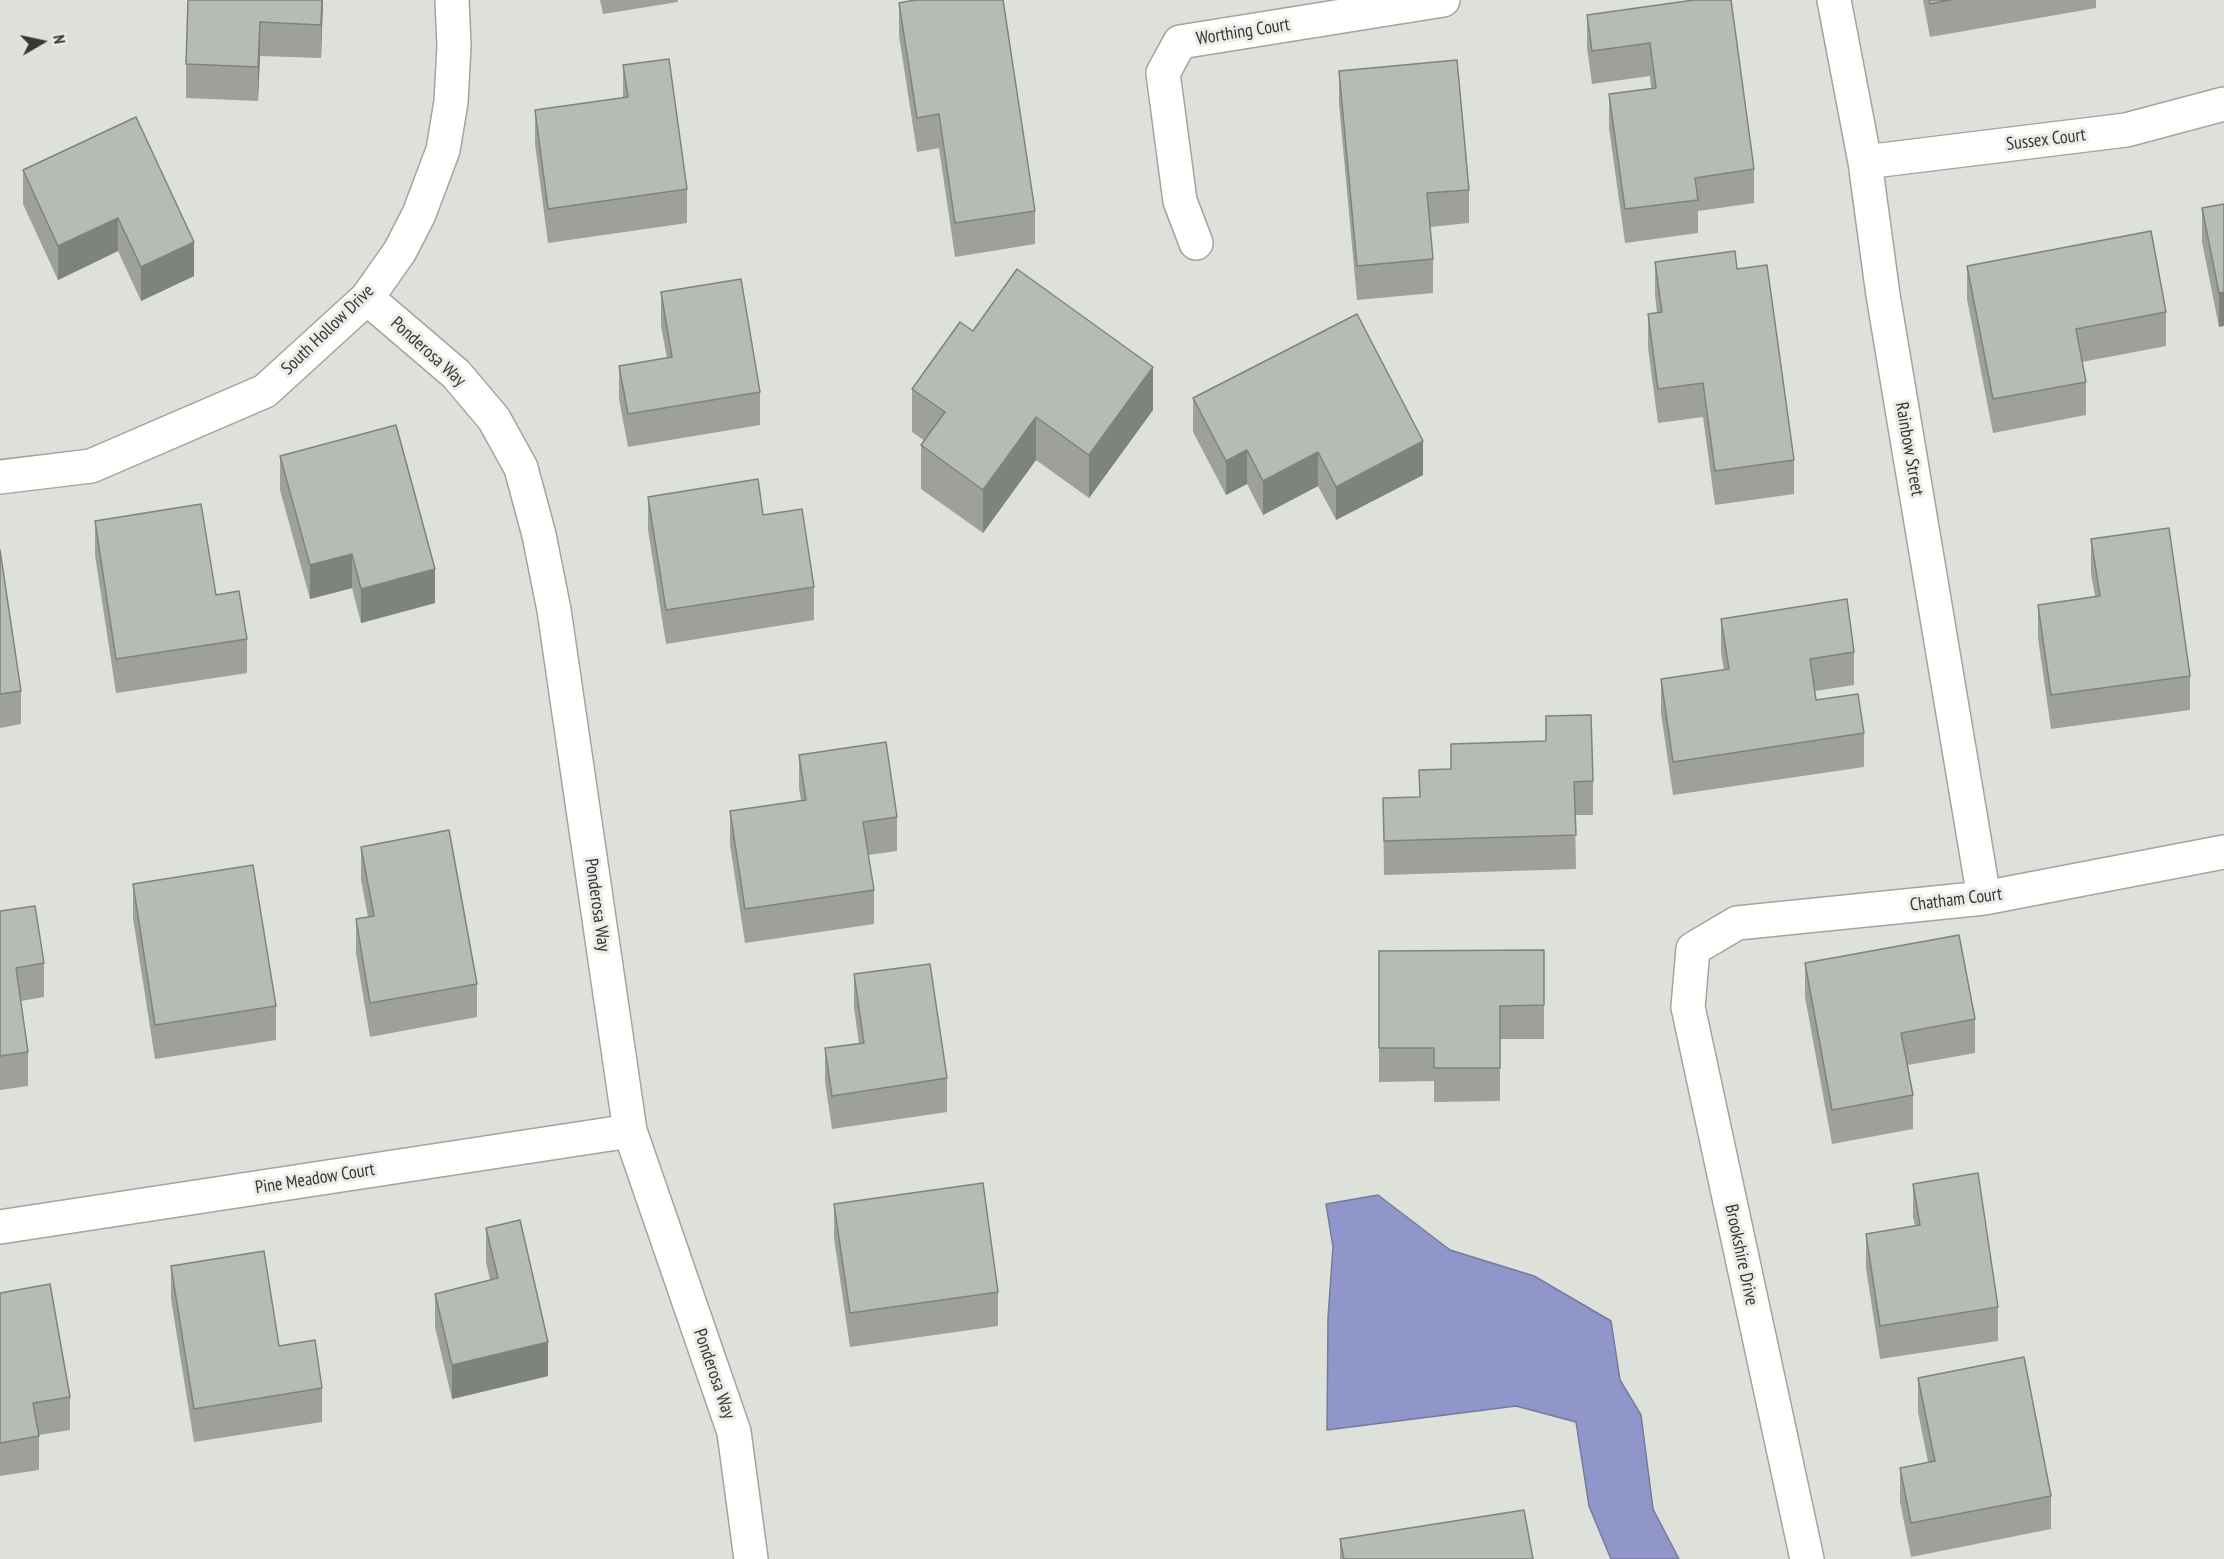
<!DOCTYPE html>
<style>
body{margin:0}
#map{position:relative;width:2224px;height:1559px;overflow:hidden;background:#dde1d9;font-family:"PT Sans Narrow",sans-serif}
canvas{display:block}
.north{position:absolute;left:12px;top:12px;width:60px;height:60px;-webkit-text-stroke:4px #eaeee6;paint-order:stroke;rotate:81deg;font-size:16px;font-weight:700;line-height:24px;text-align:center;color:#353734}
.north::after{content:'';display:block;margin:auto;width:21px;height:27px;background:#353734;clip-path:polygon(50% 0,100% 100%,50% 72%,0 100%)}
</style>
<div id="map">
<canvas width="2224" height="1559"></canvas>
<div class="north">N</div>
</div>
<script>
const ctx = document.querySelector('canvas').getContext('2d');
ctx.lineJoin = 'round';
function fill(path, color) {
  ctx.fillStyle = color;
  ctx.fill(path, 'evenodd');
}
function trace(path, color, width, dash) {
  ctx.strokeStyle = color;
  ctx.lineWidth = width;
  ctx.lineCap = dash ? 'butt' : 'round';
  ctx.setLineDash(dash || []);
  ctx.stroke(path);
}
function write(font, color, halo, rows, align = 'center') {
  ctx.font = font + ' "PT Sans Narrow",sans-serif';
  ctx.lineWidth = 6;
  ctx.setLineDash([]);
  ctx.textBaseline = 'middle';
  ctx.strokeStyle = halo;
  ctx.fillStyle = color;
  for (const [text, x, y, turn = 0] of rows) {
    ctx.save();
    ctx.translate(x, y);
    ctx.rotate((+turn || 0) * Math.PI / 180);
    ctx.textAlign = isNaN(turn) ? turn : align;
    if (halo) ctx.strokeText(text, 0, 0);
    ctx.fillText(text, 0, 0);
    ctx.restore();
  }
}
const water = new Path2D(`
 M 1378,1195 L 1450,1250 L 1534,1276 L 1611,1321 L 1620,1380 L 1641,1415 L 1653,1509 L 1679,1559 L 1611,1559 L 1589,1506 L 1576,1422 L 1516,1406 L 1327,1430 L 1328,1318 L 1333,1247 L 1326,1204 Z`);
fill(water, '#9196ca');
trace(water, '#757a9d', 1.5);
const minor = new Path2D(`
 M 1834,0 L 1865,162 L 1883,295 L 1984,898
 M 1865,162 L 2126,130 L 2224,104
 M 1196,243 L 1180,201 L 1163,73 L 1180,42 L 1443,0
 M 367,298 L 456,374 L 494,419 L 521,468 L 539,535 L 554,610 L 630,1131 L 734,1432 L 751,1559
 M 0,477 L 91,466 L 265,391 L 367,298 L 400,251 L 419,214 L 443,150 L 451,102 L 454,46 L 452,0
 M 0,1227 L 630,1131
 M 1807,1559 L 1688,1007 L 1693,949 L 1737,923 L 1984,898 L 2224,852`);
trace(minor, '#a0a59d', 36);
trace(minor, '#fff', 33);
fill(new Path2D(`
 M 188,0 L 323,0 L 321,58 L 260,56 L 258,101 L 186,98 L 186,64 Z
 M 600,0 L 678,0 L 678,2 L 603,14 Z
 M 1694,0 L 1754,169 L 1754,203 L 1698,211 L 1698,233 L 1625,243 L 1609,128 L 1609,94 L 1651,88 L 1650,76 L 1592,84 L 1587,48 L 1587,15 Z
 M 1923,0 L 2096,0 L 2096,8 L 1930,37 Z
 M 899,3 L 1035,211 L 1035,244 L 955,257 L 939,148 L 917,152 L 899,36 Z
 M 623,65 L 687,189 L 687,223 L 548,243 L 535,144 L 535,110 L 623,98 Z
 M 1339,71 L 1469,190 L 1469,223 L 1430,227 L 1433,259 L 1433,293 L 1357,300 L 1339,104 Z
 M 136,117 L 194,276 L 141,301 L 118,251 L 58,280 L 23,204 L 23,170 Z
 M 2224,204 L 2219,327 L 2202,242 L 2202,208 Z
 M 1655,262 L 1737,269 L 1794,460 L 1794,494 L 1715,505 L 1703,417 L 1658,423 L 1648,348 L 1648,314 L 1657,313 L 1655,295 Z
 M 1967,266 L 2166,312 L 2166,346 L 2082,362 L 2086,382 L 2086,415 L 1993,433 L 1967,299 Z
 M 661,292 L 760,392 L 760,425 L 628,447 L 619,399 L 619,366 L 667,358 L 661,326 Z
 M 973,331 L 1153,410 L 1089,498 L 1036,460 L 983,533 L 921,489 L 921,445 L 925,441 L 912,432 L 912,389 Z
 M 1193,398 L 1423,475 L 1336,520 L 1318,486 L 1263,515 L 1247,484 L 1226,495 L 1193,432 Z
 M 280,456 L 435,603 L 361,623 L 352,588 L 310,599 L 280,490 Z
 M 648,497 L 763,515 L 814,587 L 814,620 L 666,644 L 648,530 Z
 M 95,521 L 216,595 L 247,639 L 247,673 L 116,693 L 95,555 Z
 M 2091,539 L 2190,676 L 2190,710 L 2051,729 L 2038,638 L 2038,605 L 2095,596 L 2091,573 Z
 M 0,550 L 21,691 L 21,724 L 0,728 Z
 M 1721,619 L 1854,652 L 1854,685 L 1815,691 L 1816,700 L 1864,733 L 1864,767 L 1673,795 L 1661,713 L 1661,679 L 1724,670 L 1721,652 Z
 M 1546,716 L 1593,781 L 1593,815 L 1575,815 L 1576,869 L 1384,875 L 1383,798 L 1419,797 L 1419,770 L 1451,769 L 1546,741 Z
 M 799,755 L 897,817 L 897,851 L 868,855 L 874,890 L 874,924 L 745,943 L 730,845 L 730,811 L 801,801 L 799,788 Z
 M 361,847 L 477,984 L 477,1017 L 370,1037 L 356,953 L 356,919 L 368,917 L 361,880 Z
 M 133,884 L 276,1006 L 276,1040 L 155,1059 L 133,918 Z
 M 0,911 L 44,963 L 44,997 L 21,1001 L 28,1052 L 28,1086 L 0,1090 Z
 M 1544,950 L 1544,1039 L 1500,1039 L 1500,1101 L 1434,1102 L 1434,1081 L 1379,1082 L 1379,951 Z
 M 1805,963 L 1975,1019 L 1975,1053 L 1908,1065 L 1913,1095 L 1913,1129 L 1832,1144 L 1805,997 Z
 M 854,974 L 947,1078 L 947,1112 L 832,1129 L 825,1082 L 825,1048 L 859,1044 L 854,1008 Z
 M 1913,1184 L 1998,1307 L 1998,1341 L 1880,1359 L 1866,1268 L 1866,1234 L 1915,1226 L 1913,1217 Z
 M 834,1204 L 998,1292 L 998,1326 L 850,1347 L 834,1238 Z
 M 486,1228 L 548,1376 L 452,1399 L 435,1327 L 435,1294 L 490,1280 L 486,1262 Z
 M 171,1266 L 322,1388 L 322,1422 L 194,1442 L 171,1299 Z
 M 0,1293 L 70,1397 L 70,1430 L 39,1435 L 39,1470 L 0,1476 Z
 M 1918,1378 L 2051,1496 L 2051,1529 L 1911,1557 L 1900,1502 L 1900,1468 L 1928,1462 L 1918,1412 Z
 M 1340,1539 L 1533,1559 L 1340,1559 Z`), '#9da19a');
fill(new Path2D(`
 M 322,0 L 323,0 L 321,58 L 321,25 Z
 M 260,22 L 260,56 L 258,101 L 258,67 Z
 M 118,218 L 118,251 L 58,280 L 58,246 Z
 M 194,242 L 194,276 L 141,301 L 141,267 Z
 M 2224,292 L 2224,326 L 2219,327 L 2219,293 Z
 M 1153,367 L 1153,410 L 1089,498 L 1089,455 Z
 M 1036,417 L 1036,460 L 983,533 L 983,490 Z
 M 1423,441 L 1423,475 L 1336,520 L 1336,487 Z
 M 1247,450 L 1247,484 L 1226,495 L 1226,461 Z
 M 1318,452 L 1318,486 L 1263,515 L 1263,481 Z
 M 352,554 L 352,588 L 310,599 L 310,565 Z
 M 435,569 L 435,603 L 361,623 L 361,589 Z
 M 548,1342 L 548,1376 L 452,1399 L 452,1365 Z`), '#7f837d');
const building = new Path2D(`
 M 188,0 L 322,0 L 321,25 L 260,22 L 258,67 L 186,64 Z
 M 915,0 L 1003,0 L 1035,211 L 955,223 L 939,114 L 917,118 L 899,3 Z
 M 1694,0 L 1731,0 L 1754,169 L 1695,178 L 1698,200 L 1625,209 L 1609,94 L 1656,88 L 1650,43 L 1592,51 L 1587,15 Z
 M 1929,0 L 1951,0 L 1930,4 Z
 M 669,59 L 687,189 L 548,209 L 535,110 L 628,97 L 623,65 Z
 M 1457,60 L 1469,190 L 1427,193 L 1433,259 L 1357,266 L 1339,71 Z
 M 136,117 L 194,242 L 141,267 L 118,218 L 58,246 L 23,170 Z
 M 2224,204 L 2224,292 L 2219,293 L 2202,208 Z
 M 2151,231 L 2166,312 L 2076,329 L 2086,382 L 1993,399 L 1967,266 Z
 M 1735,251 L 1737,269 L 1767,265 L 1794,460 L 1715,471 L 1703,383 L 1658,389 L 1648,314 L 1662,312 L 1655,262 Z
 M 1017,269 L 1153,367 L 1089,455 L 1036,417 L 983,490 L 921,445 L 945,412 L 912,389 L 960,322 L 973,331 Z
 M 741,279 L 760,392 L 628,414 L 619,366 L 672,357 L 661,292 Z
 M 1357,314 L 1423,441 L 1336,487 L 1318,452 L 1263,481 L 1247,450 L 1226,461 L 1193,398 Z
 M 396,425 L 435,569 L 361,589 L 352,554 L 310,565 L 280,456 Z
 M 758,479 L 763,515 L 802,509 L 814,587 L 666,610 L 648,497 Z
 M 201,504 L 216,595 L 239,591 L 247,639 L 116,659 L 95,521 Z
 M 2169,528 L 2190,676 L 2051,695 L 2038,605 L 2100,596 L 2091,539 Z
 M 0,550 L 21,691 L 0,694 Z
 M 1847,599 L 1854,652 L 1810,659 L 1816,700 L 1858,694 L 1864,733 L 1673,762 L 1661,679 L 1729,669 L 1721,619 Z
 M 1591,715 L 1593,781 L 1574,782 L 1576,835 L 1384,841 L 1383,798 L 1420,797 L 1419,770 L 1451,769 L 1451,744 L 1546,741 L 1546,716 Z
 M 886,742 L 897,817 L 863,822 L 874,890 L 745,909 L 730,811 L 806,800 L 799,755 Z
 M 449,830 L 477,984 L 370,1003 L 356,919 L 374,916 L 361,847 Z
 M 253,865 L 276,1006 L 155,1025 L 133,884 Z
 M 35,906 L 44,963 L 16,968 L 28,1052 L 0,1056 L 0,911 Z
 M 1959,935 L 1975,1019 L 1901,1033 L 1913,1095 L 1832,1110 L 1805,963 Z
 M 1544,950 L 1544,1005 L 1500,1006 L 1500,1068 L 1434,1068 L 1434,1048 L 1379,1048 L 1379,951 Z
 M 930,964 L 947,1078 L 832,1096 L 825,1048 L 864,1043 L 854,974 Z
 M 1978,1173 L 1998,1307 L 1880,1326 L 1866,1234 L 1920,1225 L 1913,1184 Z
 M 983,1183 L 998,1292 L 850,1313 L 834,1204 Z
 M 520,1220 L 548,1342 L 452,1365 L 435,1294 L 498,1278 L 486,1228 Z
 M 264,1251 L 279,1346 L 315,1340 L 322,1388 L 194,1409 L 171,1266 Z
 M 50,1284 L 70,1397 L 33,1403 L 39,1436 L 0,1443 L 0,1293 Z
 M 2024,1357 L 2051,1496 L 1911,1523 L 1900,1468 L 1935,1461 L 1918,1378 Z
 M 1524,1510 L 1533,1559 L 1344,1559 L 1340,1539 Z`);
fill(building, '#b6bbb3');
trace(building, '#7f837d', 1.5);
write('18px', '#353734', '#eaeee6', [
 ["Worthing Court",1243,32,-9],
 ["Sussex Court",2046,140,-7],
 ["South Hollow Drive",328,330,-44],
 ["Ponderosa Way",428,352,42],
 ["Rainbow Street",1909,449,80],
 ["Chatham Court",1956,900,-7],
 ["Ponderosa Way",597,905,82],
 ["Pine Meadow Court",315,1179,-9],
 ["Brookshire Drive",1741,1255,78],
 ["Ponderosa Way",714,1374,71]
]);
</script>
